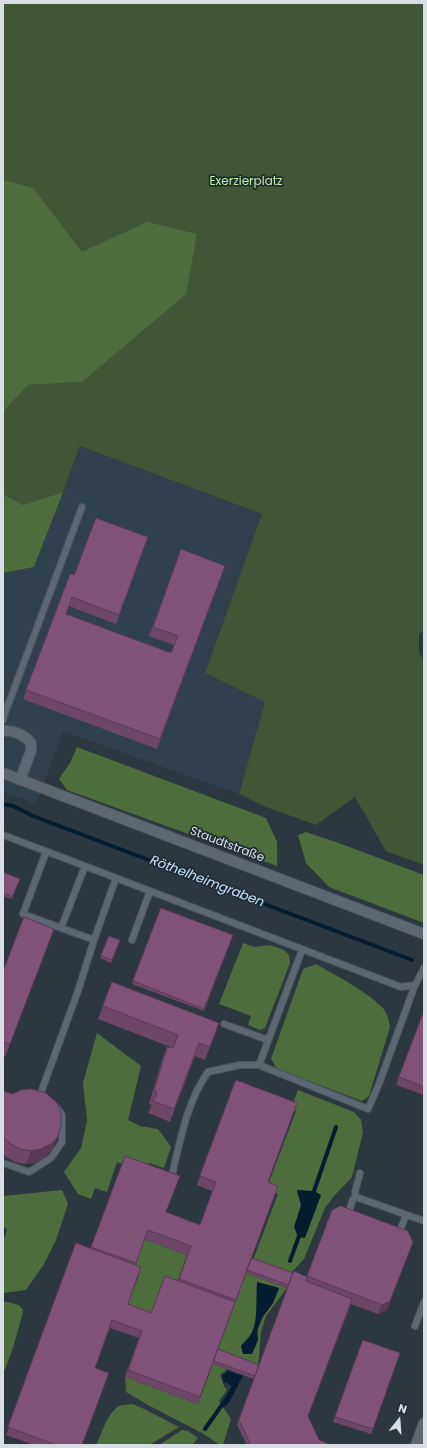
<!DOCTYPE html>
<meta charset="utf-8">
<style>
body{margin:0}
#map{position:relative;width:427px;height:1448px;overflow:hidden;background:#2d373f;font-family:Poppins,sans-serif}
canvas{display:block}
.frame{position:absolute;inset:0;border:4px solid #d8dee4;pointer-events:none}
.north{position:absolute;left:379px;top:1400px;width:40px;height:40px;-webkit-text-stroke:3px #232c34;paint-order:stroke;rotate:17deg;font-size:11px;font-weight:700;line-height:16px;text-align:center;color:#d8dee4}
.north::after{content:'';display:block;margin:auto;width:14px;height:18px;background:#d8dee4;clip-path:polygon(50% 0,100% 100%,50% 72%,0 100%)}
</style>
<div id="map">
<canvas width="427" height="1448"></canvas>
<div class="frame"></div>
<div class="north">N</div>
</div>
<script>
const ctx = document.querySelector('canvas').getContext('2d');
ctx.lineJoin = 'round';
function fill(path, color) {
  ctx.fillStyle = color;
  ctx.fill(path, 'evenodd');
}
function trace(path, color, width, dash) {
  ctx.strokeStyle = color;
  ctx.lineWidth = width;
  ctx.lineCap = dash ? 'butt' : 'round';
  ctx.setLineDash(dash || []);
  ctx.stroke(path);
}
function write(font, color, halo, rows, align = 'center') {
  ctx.font = font + ' Poppins,sans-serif';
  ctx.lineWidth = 3.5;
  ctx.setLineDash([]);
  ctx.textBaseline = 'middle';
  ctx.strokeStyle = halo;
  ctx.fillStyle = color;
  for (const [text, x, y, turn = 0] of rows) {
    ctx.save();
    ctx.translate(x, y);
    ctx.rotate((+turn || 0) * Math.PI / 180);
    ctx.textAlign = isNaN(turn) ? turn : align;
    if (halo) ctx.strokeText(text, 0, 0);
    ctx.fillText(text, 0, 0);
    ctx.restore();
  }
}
fill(new Path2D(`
 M 80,446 L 262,514 L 205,673 L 265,702 L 239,794 L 63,731 L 36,804 L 3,792 L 3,573 L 34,567 Z`), '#31404d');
fill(new Path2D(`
 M 3,3 L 424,3 L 424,629 L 419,635 L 419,652 L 424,663 L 424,865 L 386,851 L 355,797 L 316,825 L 266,807 L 239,794 L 265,702 L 205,673 L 262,514 L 80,446 L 63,492 L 23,505 L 3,494 L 3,412 L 28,385 L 82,382 L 3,225 Z`), '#415637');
fill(new Path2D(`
 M 3,180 L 33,188 L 82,252 L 147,222 L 197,234 L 186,294 L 82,382 L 28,385 L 3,412 Z
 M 63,492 L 34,567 L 3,573 L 3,494 L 23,505 Z
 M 77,747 L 266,818 L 277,842 L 277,866 L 67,790 L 59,779 L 70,763 Z
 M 306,832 L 336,842 L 424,875 L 424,923 L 329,887 L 306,863 L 298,835 Z
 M 243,943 L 254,947 L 270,945 L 284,950 L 289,955 L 290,963 L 265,1028 L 260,1030 L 248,1025 L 251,1016 L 219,1004 Z
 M 316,964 C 338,977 363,989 382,1007 C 387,1012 389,1020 390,1027 L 369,1096 L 362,1101 L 277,1069 L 271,1059 L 303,969 Z
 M 97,1033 L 141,1066 L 128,1120 L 140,1126 L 158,1129 L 171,1147 L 164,1168 L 149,1163 L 145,1172 L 117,1162 L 107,1192 L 95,1188 L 91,1199 L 78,1194 L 64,1172 L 81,1148 L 87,1121 L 83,1083 Z
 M 298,1090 L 354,1112 L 361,1120 L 363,1132 L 352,1177 L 334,1196 L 325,1208 L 304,1259 L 290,1274 L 253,1260 L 278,1194 L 266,1190 L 296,1111 L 291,1109 ZM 297,1191 L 321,1195 L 313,1214 L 300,1211 L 301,1205 Z
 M 62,1190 L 68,1204 L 56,1240 L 44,1264 L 26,1290 L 3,1293 L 3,1242 L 7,1230 L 3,1226 L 3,1196 Z
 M 144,1239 L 187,1255 L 175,1288 L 148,1320 L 125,1311 L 139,1275 L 132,1272 Z
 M 246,1273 L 287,1288 L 266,1316 L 261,1332 L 258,1367 L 217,1352 ZM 257,1282 L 279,1288 C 277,1293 275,1299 273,1303 C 264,1317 256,1321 258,1340 L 242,1346 C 245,1341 251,1336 253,1330 C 258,1318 256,1296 257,1282 Z
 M 3,1301 L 19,1305 L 23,1310 C 18,1333 12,1353 3,1374 Z
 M 213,1364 L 227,1369 L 220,1375 L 224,1386 L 227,1390 L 219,1401 L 231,1419 L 223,1445 L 220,1445 L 202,1433 L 148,1405 L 126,1392 L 125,1377 L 198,1404 Z
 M 132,1404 L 140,1407 L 179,1427 L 149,1445 L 96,1445 C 102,1433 106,1417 116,1408 C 121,1404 127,1405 132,1404 Z
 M 182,1430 L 188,1431 L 198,1438 L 192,1445 L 159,1445 Z`), '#4d6d3d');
fill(new Path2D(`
 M 297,1190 L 314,1191 L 321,1195 L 305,1238 L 298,1237 L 294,1227 L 301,1205 Z
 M 257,1282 L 279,1288 L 273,1303 L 263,1316 L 257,1331 L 258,1340 L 252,1354 L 243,1354 L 241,1346 C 245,1341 251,1336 253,1330 C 258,1318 256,1296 257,1282 Z
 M 228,1371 L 243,1376 C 236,1387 233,1399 224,1408 L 221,1404 L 232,1386 L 226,1382 L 224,1384 L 222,1376 Z`), '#031d30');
trace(new Path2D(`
 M 3,804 L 13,806 L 33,816 L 412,960
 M 313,1194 L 336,1127
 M 290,1261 L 300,1233
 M 205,1429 L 224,1402`), '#031d30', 4);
const service = new Path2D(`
 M 3,720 L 4,716 L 82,507
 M 3,835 L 85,866 L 61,928 L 23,914 L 46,852
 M 85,866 L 116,878
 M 61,928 L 94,940 L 116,878 L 401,987 L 415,985 L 424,968
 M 132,940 L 150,891
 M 224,1024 L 268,1040
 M 259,1065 L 302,950
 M 39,1098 L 78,991 L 94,940
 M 3,1163 L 29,1172 L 51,1158 L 62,1142 L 62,1115 L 57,1108
 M 171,1179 C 180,1143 186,1103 208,1072 L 240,1065 L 259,1065 L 368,1109 L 379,1084 L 415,985
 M 356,1197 L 424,1221
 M 347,1217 L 353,1199 L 356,1197 L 355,1192 L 360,1173
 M 398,1236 L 406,1215
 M 415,1326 L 424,1302`);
const minor = new Path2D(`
 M 3,731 C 13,730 25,735 31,743 L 31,751 L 20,780
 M 3,773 L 424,934
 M 416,1445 L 424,1423`);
trace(service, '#4c545a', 8);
trace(minor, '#4c545a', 12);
trace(service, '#5d6771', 6);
trace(minor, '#5d6771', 10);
fill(new Path2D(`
 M 148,537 L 116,624 L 69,606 L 66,614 L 171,653 L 174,645 L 149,636 L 181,549 L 225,566 L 157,749 L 23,699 L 70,574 L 74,575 Z
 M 3,872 L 20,879 L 12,899 L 3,896 Z
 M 161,908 L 233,935 L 204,1011 L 132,984 Z
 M 54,929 L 5,1057 L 3,1056 L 3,972 Z
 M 120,940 L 111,963 L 100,958 L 101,956 Z
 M 112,982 L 219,1023 L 205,1060 L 195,1056 L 170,1122 L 148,1113 L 152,1105 L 149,1104 L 162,1060 L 167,1047 L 173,1048 L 98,1019 Z
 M 424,1011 L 424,1095 L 396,1085 Z
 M 236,1080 L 268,1182 L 252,1258 L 293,1273 L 307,1277 L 332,1210 L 387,1310 L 378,1314 L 351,1304 L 308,1416 L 319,1440 L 331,1445 L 247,1445 L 237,1425 L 291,1279 L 287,1288 L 246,1273 L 218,1349 L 259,1365 L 254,1379 L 213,1364 L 198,1404 L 125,1377 L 139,1338 L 110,1328 L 95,1368 L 82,1445 L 34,1445 L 6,1435 L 76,1243 L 91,1249 L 125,1156 L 166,1212 L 200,1225 L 212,1191 L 197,1185 ZM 144,1239 L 187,1255 L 178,1281 L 151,1313 L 128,1304 L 135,1265 Z
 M 3,1091 L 53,1148 L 46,1156 L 37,1162 L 26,1164 L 15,1162 L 6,1157 L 3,1153 Z
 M 363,1340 L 400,1353 L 371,1434 L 333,1422 Z`), '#6e4767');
fill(new Path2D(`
 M 58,1136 L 53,1148 L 46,1156 L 37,1162 L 26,1164 L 31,1151 Z
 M 413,1242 L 387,1310 L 378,1314 L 382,1305 Z`), '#5a3954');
const building = new Path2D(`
 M 96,518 L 148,537 L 119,615 L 72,597 L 66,614 L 171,653 L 178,636 L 153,627 L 181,549 L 225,566 L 160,739 L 26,690 L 70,574 L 74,575 Z
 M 3,872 L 20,879 L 12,897 L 3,893 Z
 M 161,908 L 233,935 L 204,1009 L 133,981 Z
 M 24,917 L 54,929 L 10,1044 L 3,1042 L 3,972 Z
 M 109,936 L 120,940 L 112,960 L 101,956 Z
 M 112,982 L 219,1023 L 210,1047 L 199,1043 L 174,1109 L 153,1101 L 157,1092 L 154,1091 L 167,1047 L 173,1048 L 178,1035 L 103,1006 Z
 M 424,1011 L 424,1087 L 399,1077 Z
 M 236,1080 L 297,1103 L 268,1182 L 278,1186 L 236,1300 L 179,1279 L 191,1246 L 148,1230 L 136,1263 L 91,1247 L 125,1156 L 180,1176 L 166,1212 L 200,1225 L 216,1182 L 200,1176 Z
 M 31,1089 L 46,1093 L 58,1104 L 61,1114 L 61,1125 L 58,1136 L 51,1144 L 41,1149 L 31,1151 L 20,1149 L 11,1144 L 3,1136 L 3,1091 L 12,1094 L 21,1090 Z
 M 341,1206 L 408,1231 L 413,1242 L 390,1301 L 382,1305 L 307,1276 L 332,1210 Z
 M 76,1243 L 141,1267 L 128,1304 L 151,1313 L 165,1276 L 235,1302 L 200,1397 L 128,1370 L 142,1331 L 112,1320 L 95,1368 L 109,1373 L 82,1445 L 56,1445 L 8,1427 Z
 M 252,1258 L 293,1273 L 288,1285 L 247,1270 Z
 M 294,1271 L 307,1277 L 306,1281 L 352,1299 L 308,1416 L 319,1440 L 331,1445 L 251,1445 L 239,1420 Z
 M 363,1340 L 400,1353 L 373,1429 L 335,1417 Z
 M 218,1349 L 259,1365 L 255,1376 L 214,1361 Z`);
fill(building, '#805278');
trace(building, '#5a3954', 1);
write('12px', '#baeca1', '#232c34', [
 ["Exerzierplatz",246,182]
]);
write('12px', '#d8dee4', '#232c34', [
 ["Staudtstraße",227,845,21]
]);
write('italic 13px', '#c5e2fa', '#232c34', [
 ["Röthelheimgraben",207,882,21]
]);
</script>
